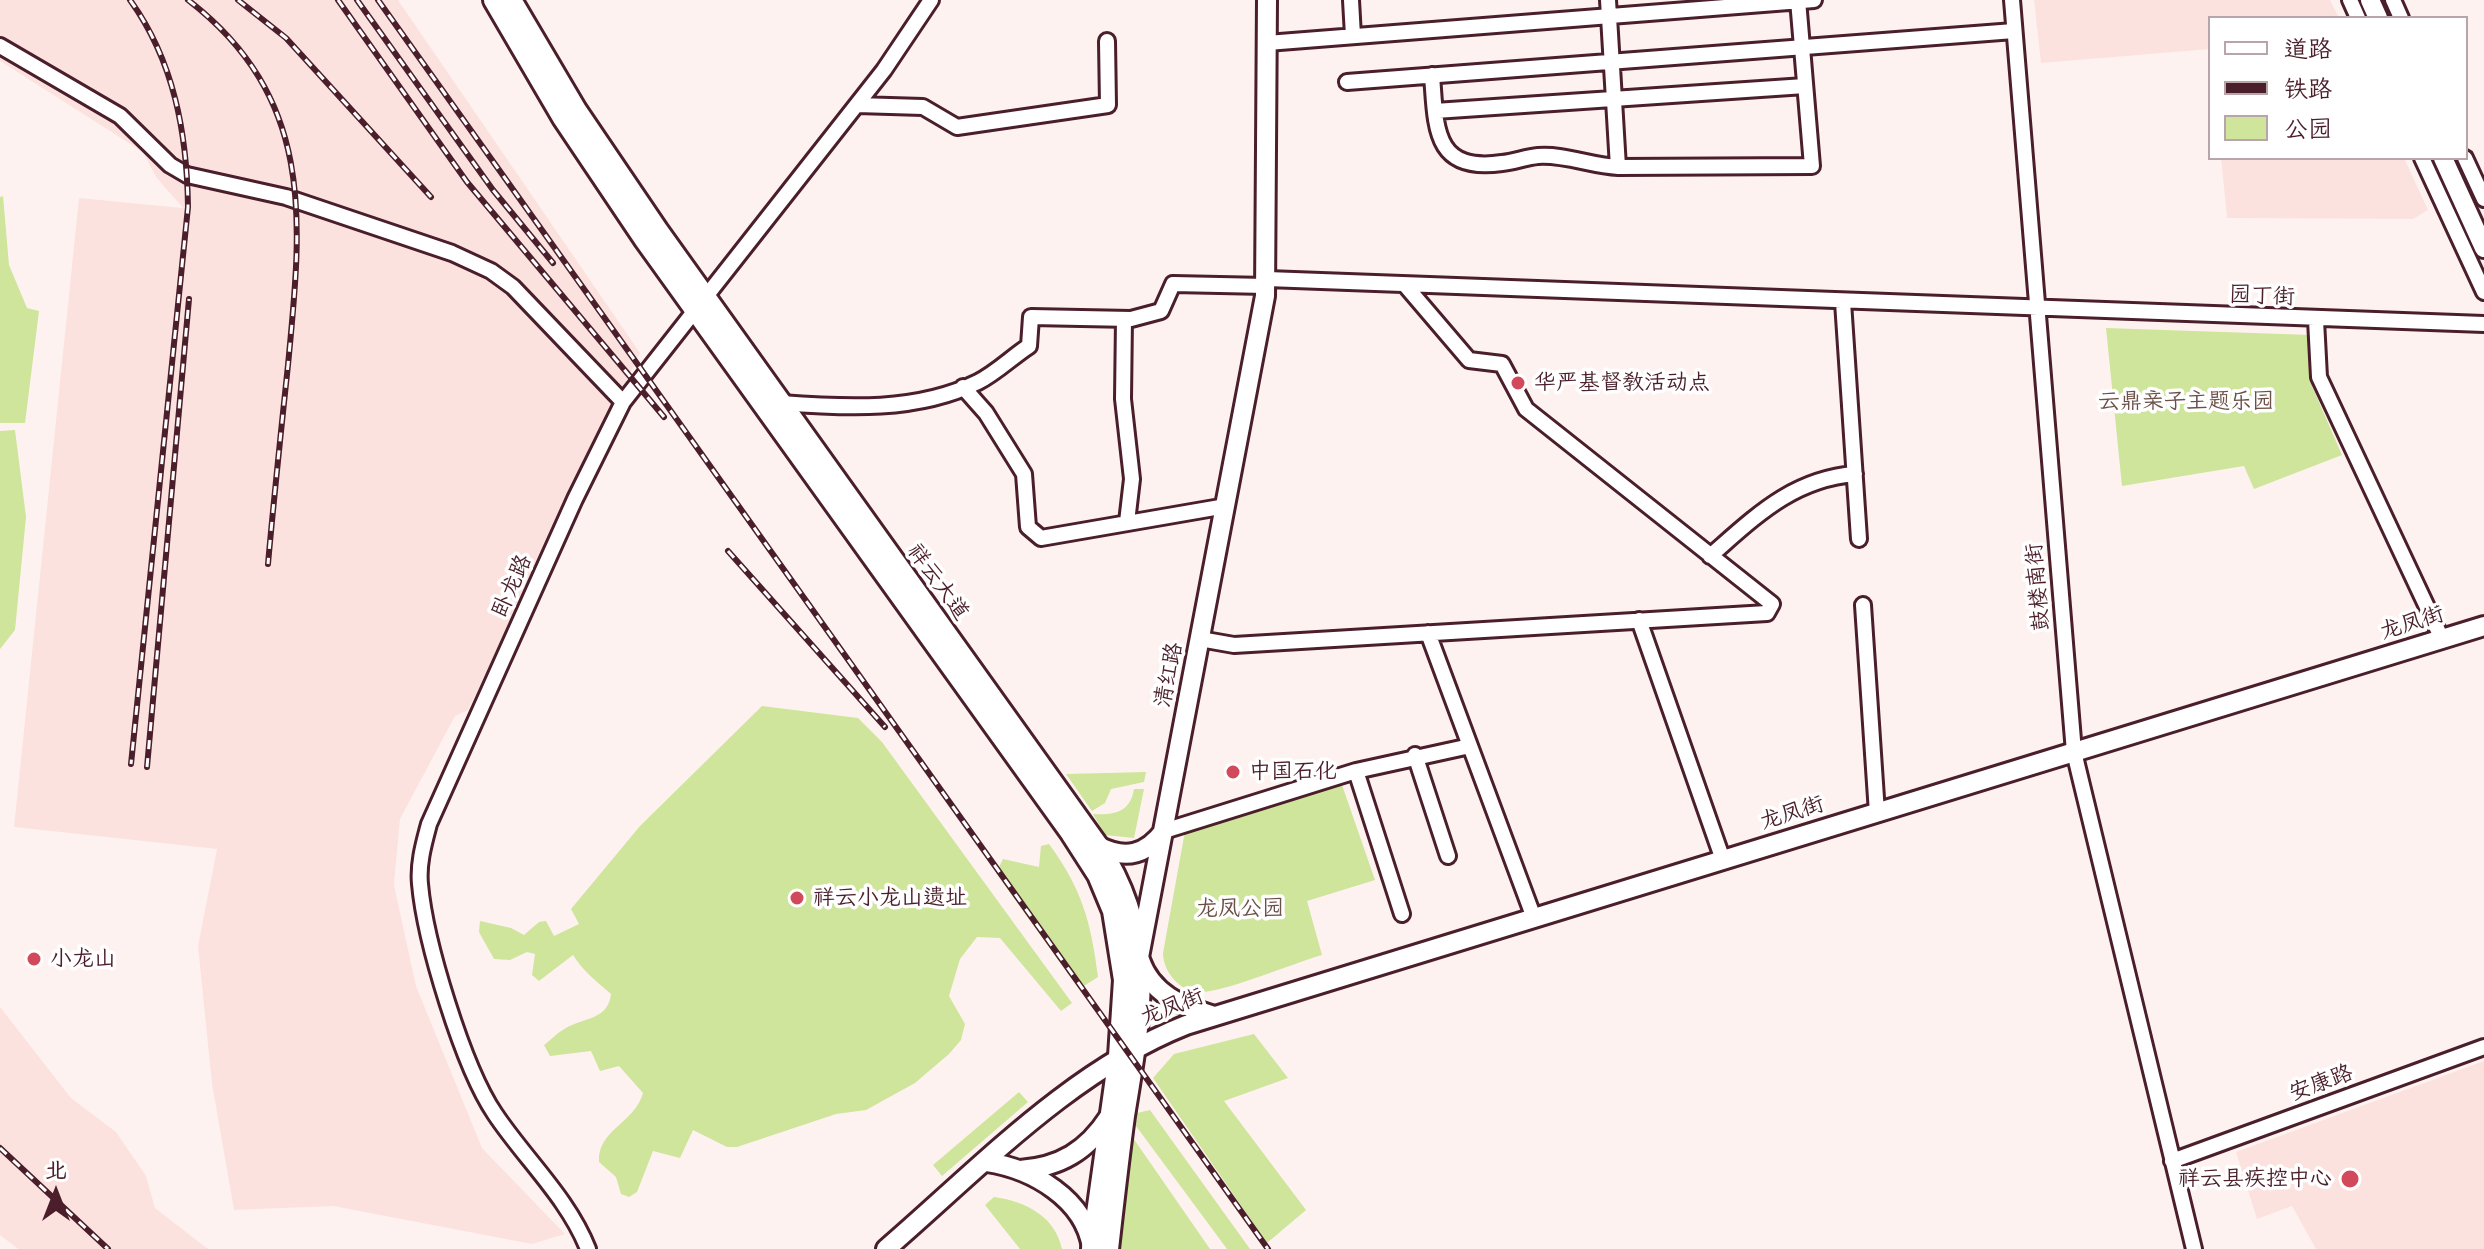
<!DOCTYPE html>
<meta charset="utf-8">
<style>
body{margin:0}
#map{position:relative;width:2484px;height:1249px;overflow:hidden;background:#fef2f0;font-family:Delius,"LXGW WenKai TC",sans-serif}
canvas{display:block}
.legend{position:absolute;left:2208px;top:16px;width:260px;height:144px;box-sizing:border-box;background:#fff;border:2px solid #b7a5aa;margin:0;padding:10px 14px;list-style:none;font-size:24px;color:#4a1f2b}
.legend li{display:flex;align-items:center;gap:16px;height:40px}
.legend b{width:40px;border:2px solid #b7a5aa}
.north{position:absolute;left:16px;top:1153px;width:80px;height:80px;-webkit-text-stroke:6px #fff;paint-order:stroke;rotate:0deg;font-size:22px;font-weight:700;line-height:32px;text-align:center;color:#4a1f2b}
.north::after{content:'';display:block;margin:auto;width:28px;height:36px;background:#4a1f2b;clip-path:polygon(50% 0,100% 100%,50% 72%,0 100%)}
</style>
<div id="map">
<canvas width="2484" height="1249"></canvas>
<ul class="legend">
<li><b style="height:10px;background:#fff"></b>道路</li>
<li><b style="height:10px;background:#4a1f2b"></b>铁路</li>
<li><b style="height:22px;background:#cee59b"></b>公园</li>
</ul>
<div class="north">北</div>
</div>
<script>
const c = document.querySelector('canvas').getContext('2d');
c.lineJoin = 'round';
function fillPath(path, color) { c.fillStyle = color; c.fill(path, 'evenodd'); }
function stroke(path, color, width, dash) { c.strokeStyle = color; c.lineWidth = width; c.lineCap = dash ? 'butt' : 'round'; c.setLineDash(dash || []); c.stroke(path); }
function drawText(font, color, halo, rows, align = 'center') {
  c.font = font + ' Delius,"LXGW WenKai TC",sans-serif'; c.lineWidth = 7; c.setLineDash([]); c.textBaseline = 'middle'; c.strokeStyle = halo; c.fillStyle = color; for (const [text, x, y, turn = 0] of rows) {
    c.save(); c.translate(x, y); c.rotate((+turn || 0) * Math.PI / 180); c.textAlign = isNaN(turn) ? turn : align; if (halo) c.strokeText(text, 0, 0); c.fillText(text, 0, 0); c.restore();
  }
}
fillPath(new Path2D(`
 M0 0H398L640 353 468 710 455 716 400 819 394 885 416 986 482 1148 565 1234 532 1244 333 1206 234 1210 212 1084 198 946 217 849 14 827 79 198 183 208 156 177 143 152 0 61Z
 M2034 0H2330L2339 18H2210V49L2041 63Z
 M2221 158H2404L2428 210 2413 219 2227 218Z
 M0 1007 71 1098 116 1132 146 1176 155 1208 208 1249H18L0 1235Z
 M2484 1061V1249H2316L2292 1206 2257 1219 2236 1152Z`), '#fce2de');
fillPath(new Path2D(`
 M3 196 9 265 27 308 39 311 25 423H0V197Z
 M2106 328 2311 335 2312 386 2342 455 2254 489 2244 466 2122 486Z
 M15 430 26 517 15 630 0 649V431Z
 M762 706 858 718 882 742 1072 1003 1061 1011 1000 938 977 937 960 959 949 996 965 1024 961 1040 949 1054 915 1083 866 1110 836 1114 737 1147H727L693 1130 680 1158 653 1151 637 1192 629 1197 621 1194 616 1177 599 1162C597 1130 635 1123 643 1093L619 1066 600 1071 591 1051 550 1056 544 1045C551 1040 558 1032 566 1028 585 1017 608 1020 611 994 597 982 583 971 573 955L539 981 532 975 535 954 527 952 510 960 494 959 479 932 480 921 511 928 524 935 539 922 546 921 554 936 579 924 571 909 640 826Z
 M1146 772 1144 782 1111 789 1105 803 1092 811 1066 774Z
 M1342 785 1375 880 1307 901 1322 955C1291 964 1233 989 1203 992 1182 994 1163 973 1163 953L1185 831Z
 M1134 789H1144L1134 838 1105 835 1093 814C1114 815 1130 813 1134 789Z
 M1049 844C1082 889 1091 922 1098 977L1079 989 996 873 1003 859 1039 867 1041 846Z
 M1254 1034 1288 1078 1224 1101 1306 1210 1267 1243 1153 1078 1174 1054Z
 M1019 1092 1028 1102 942 1176 933 1165Z
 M1150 1110 1250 1249H1227L1136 1126 1137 1113Z
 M1131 1135 1210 1249H1120Z
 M994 1197C1025 1201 1055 1216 1062 1249H1020L985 1205Z`), '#cee59b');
const minor = new Path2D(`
 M1351 0 1353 36
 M1608 0 1618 167
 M2012 0 2074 752 2194 1249
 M2350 0 2358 18
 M2393 0 2401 18
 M1267 43 1814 0
 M0 46 120 116 170 165 187 175 286 197 452 253 491 271 513 287 623 402
 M1432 75C1436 127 1433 173 1502 163 1514 162 1526 157 1538 156 1565 154 1592 166 1618 167L1812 166 1798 0
 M1347 82 2014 31
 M857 105 923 107 957 127 1108 105 1107 41
 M1435 111 1805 86
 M2422 158 2484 292
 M2465 158 2484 199
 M1267 279 2484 324
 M1843 302 1859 539
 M1124 319 1123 399 1132 479 1127 522
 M2316 320 2319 377 2442 639
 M963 387 986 413 1024 474 1028 527 1041 538 1226 506
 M781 403C846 408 917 412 978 382 996 373 1012 357 1029 346L1031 317 1131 319 1161 311 1173 284 1266 286
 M1710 556C1755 517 1792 479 1855 474
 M1863 605 1877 813
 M1639 620 1723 860
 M1428 633 1534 918
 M1200 639 1234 645 1767 613 1772 604 1526 409 1502 364 1469 360 1405 285
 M1415 755 1448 856
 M1356 771 1402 914
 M1164 831 1356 771 1470 746
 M2172 1161 2484 1047
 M588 1249C568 1198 525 1159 495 1114 463 1067 425 941 420 884 418 863 424 843 429 824L575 499 623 402 884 70 931 0`);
const major = new Path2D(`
 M2370 0 2378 18
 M2443 158 2484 248
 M1098 846C1125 860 1146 855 1164 831
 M1139 957 1265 296 1267 0
 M1140 960C1152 995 1181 1005 1214 1016
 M987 1162C1033 1169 1085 1199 1092 1248
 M1020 1170C1060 1167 1087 1151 1109 1117
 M886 1249C979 1169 1070 1071 1186 1025L2484 626`);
const highway = new Path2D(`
 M494 0 563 118 645 240 1071 833 1098 875 1113 911 1124 980 1119 1056 1092 1249
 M511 0 576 110 658 231 1098 846C1158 937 1140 1016 1124 1116 1118 1160 1113 1205 1108 1249`);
stroke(minor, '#4a1f2b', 20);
stroke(major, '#4a1f2b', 24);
stroke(highway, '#4a1f2b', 26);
stroke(minor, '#fff', 14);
stroke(major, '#fff', 18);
stroke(highway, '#fff', 20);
const rail = new Path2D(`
 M130 0C174 61 187 133 188 207L131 764
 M188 0C316 99 302 220 288 365 281 431 274 497 268 564
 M238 0 286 38 431 197
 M338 0 467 182 664 417
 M357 0 493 190 553 263
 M378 0 1268 1249
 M728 551 885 727
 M147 767 189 299
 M0 1148 108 1249`);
stroke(rail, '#4a1f2b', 6);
stroke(rail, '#fff', 3, [9]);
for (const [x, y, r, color] of [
 [1518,383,8,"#d1495b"],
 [1233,772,8,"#d1495b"],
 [797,898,8,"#d1495b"],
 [34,959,8,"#d1495b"],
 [2350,1179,10,"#d1495b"]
]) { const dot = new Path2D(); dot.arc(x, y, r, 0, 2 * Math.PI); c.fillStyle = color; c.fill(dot); stroke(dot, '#fff', 3); }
drawText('22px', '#4a1f2b', '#fff', [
 ["园丁街",2262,296,2],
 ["祥云大道",938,582,54],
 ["卧龙路",512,586,-66],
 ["鼓楼南街",2038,587,-95],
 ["龙凤街",2412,623,-17],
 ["清红路",1169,675,-79],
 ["龙凤街",1792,813,-17],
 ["龙凤街",1172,1007,-21],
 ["安康路",2321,1083,-20]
]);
drawText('22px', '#4a1f2b', '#fff', [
 ["华严基督教活动点",1534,383],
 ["中国石化",1249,772],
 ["祥云小龙山遗址",813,898],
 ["小龙山",50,959],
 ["祥云县疾控中心",2332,1179,"right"]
], 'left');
drawText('22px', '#6b5047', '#fff', [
 ["云鼎亲子主题乐园",2186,402],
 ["龙凤公园",1240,909]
]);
</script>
